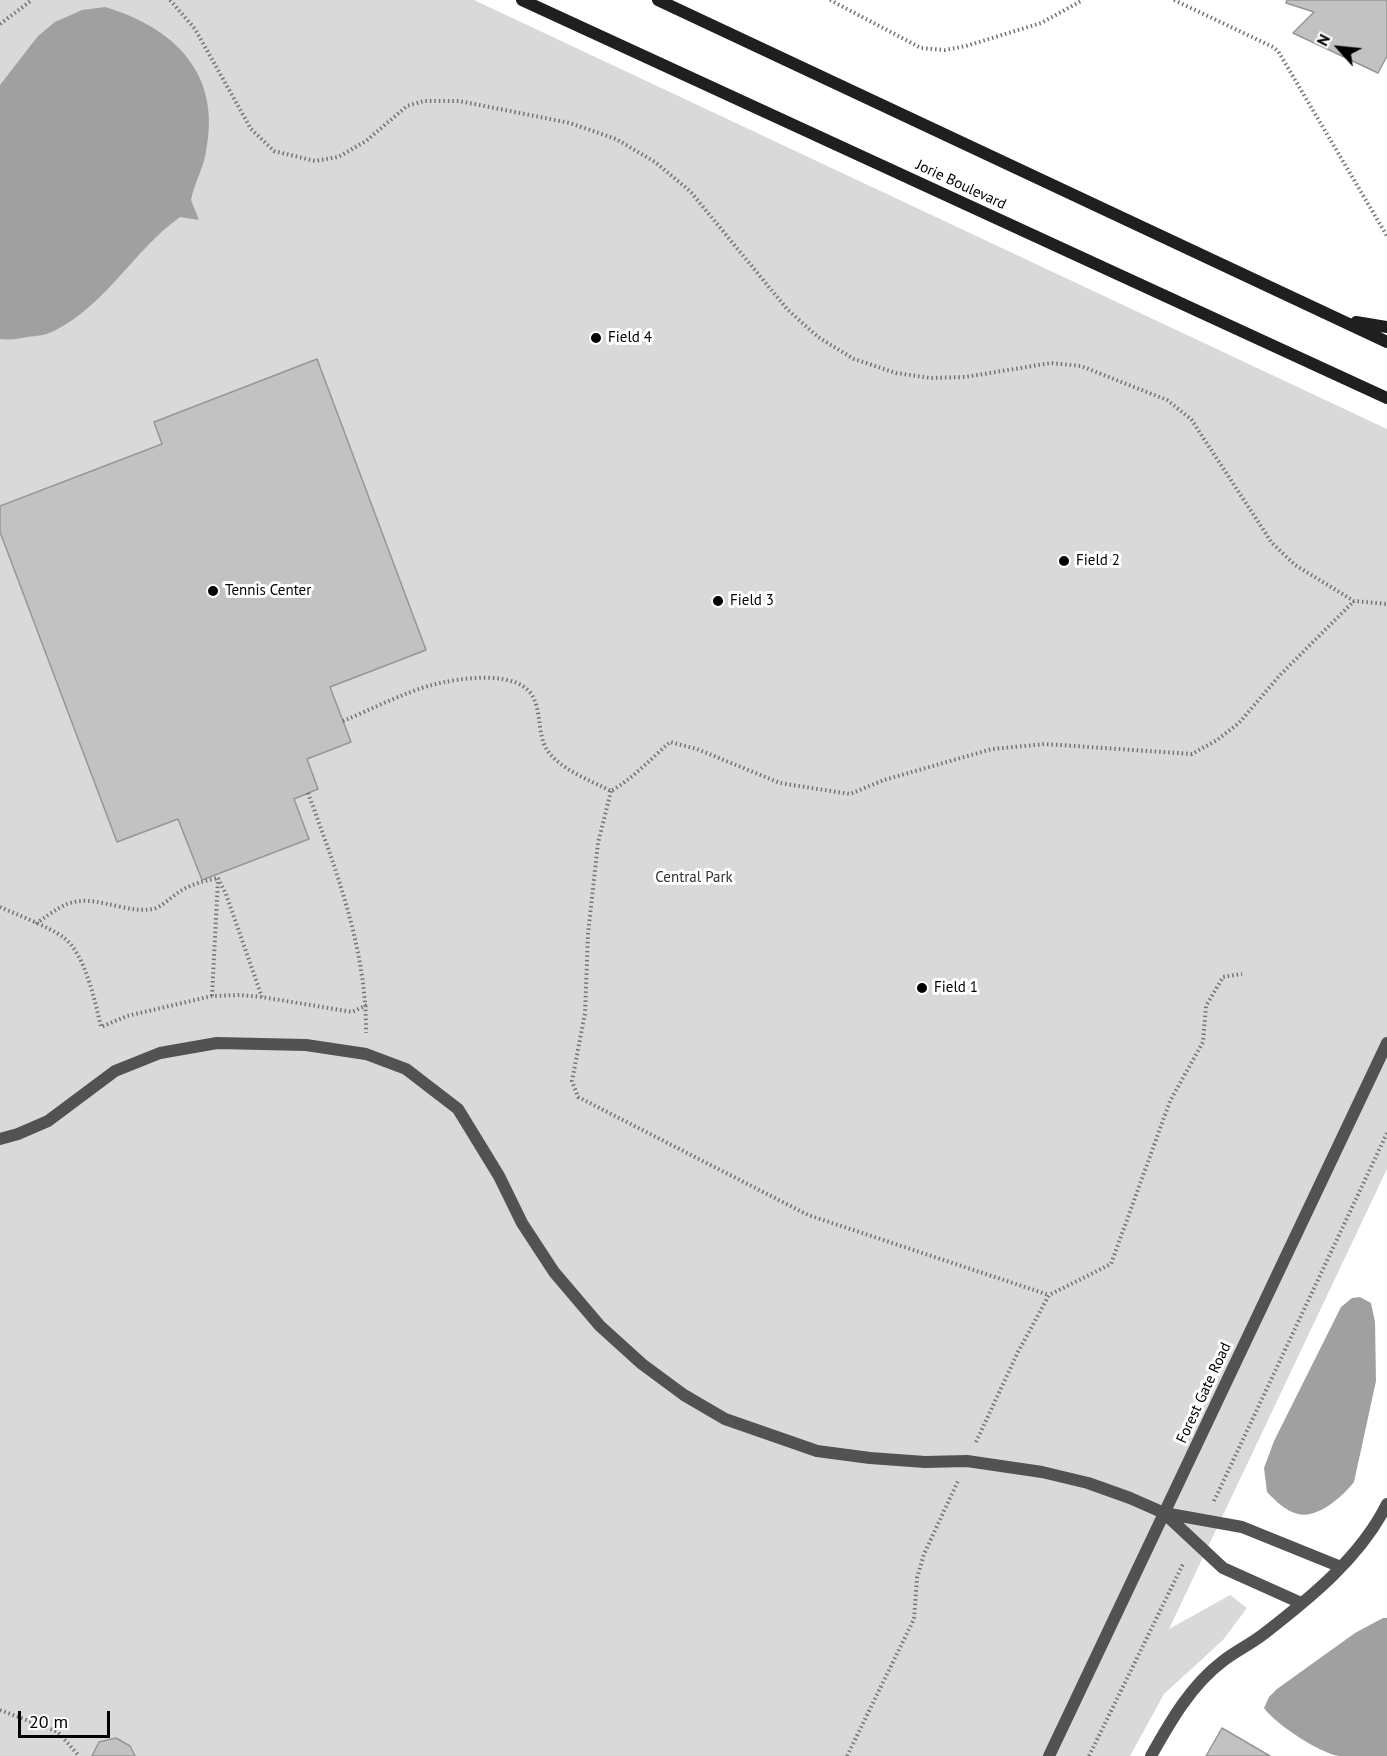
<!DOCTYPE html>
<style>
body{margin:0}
#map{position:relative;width:1387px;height:1756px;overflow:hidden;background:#fff;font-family:"PT Sans",sans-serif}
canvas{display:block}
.north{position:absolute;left:1309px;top:18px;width:60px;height:60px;-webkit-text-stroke:4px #fff;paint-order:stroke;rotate:297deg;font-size:16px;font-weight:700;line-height:24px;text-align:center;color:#000}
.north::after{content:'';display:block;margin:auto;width:21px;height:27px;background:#000;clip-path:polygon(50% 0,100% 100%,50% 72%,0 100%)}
.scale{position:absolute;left:18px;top:1711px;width:92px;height:27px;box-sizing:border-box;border:3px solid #000;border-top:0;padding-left:8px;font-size:18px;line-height:21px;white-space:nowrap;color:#000;-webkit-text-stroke:4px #fff;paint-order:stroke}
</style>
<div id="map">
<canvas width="1387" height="1756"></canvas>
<div class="north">N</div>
<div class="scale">20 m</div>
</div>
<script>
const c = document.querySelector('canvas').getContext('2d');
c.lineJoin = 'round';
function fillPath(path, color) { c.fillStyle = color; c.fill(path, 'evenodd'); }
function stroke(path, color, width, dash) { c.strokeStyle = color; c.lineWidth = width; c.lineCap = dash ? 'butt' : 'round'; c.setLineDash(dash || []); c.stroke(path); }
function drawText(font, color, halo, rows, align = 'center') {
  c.font = font + ' "PT Sans",sans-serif'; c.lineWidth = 6; c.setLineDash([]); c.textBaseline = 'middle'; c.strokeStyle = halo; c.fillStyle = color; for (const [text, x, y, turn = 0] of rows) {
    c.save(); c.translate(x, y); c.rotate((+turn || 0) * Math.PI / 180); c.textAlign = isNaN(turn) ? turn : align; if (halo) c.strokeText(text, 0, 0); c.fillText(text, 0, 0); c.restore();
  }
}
fillPath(new Path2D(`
 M0 0H474L1387 429V1169L1169 1629 1230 1595 1247 1608 1223 1640 1164 1694 1130 1756H0Z`), '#d9d9d9');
fillPath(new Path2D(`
 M105 7C175 28 222 74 206 152 203 169 194 184 191 200L199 220 180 217C134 250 106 305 54 331 47 335 36 336 27 337 18 339 10 340 0 339V85L38 36 55 22 82 10Z
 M1360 1297 1371 1303 1375 1322 1376 1381 1354 1482C1343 1496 1318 1519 1298 1514 1285 1511 1276 1501 1267 1492L1264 1468 1274 1441 1341 1307 1352 1298Z
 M1383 1618H1387V1756C1371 1756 1355 1756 1339 1756 1321 1754 1274 1723 1264 1708L1269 1697 1277 1689 1355 1633Z`), '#a0a0a0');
const building = new Path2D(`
 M1287 0H1387V56L1378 73 1293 33 1314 12 1286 3Z
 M317 359 426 650 330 687 351 742 307 759 318 789 294 799 309 839 202 880 178 819 117 842 0 532V506L162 444 154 422Z
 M1222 1728 1270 1756H1206Z
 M116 1738 130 1746 135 1756H92L99 1742Z`);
fillPath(building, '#c2c2c2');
stroke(building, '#969696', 1.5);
stroke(new Path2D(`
 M170 0 195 29 251 129 274 151 315 161 338 157 366 141 407 106 424 101H459L570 123 616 139 655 162 690 191 787 309 818 337 854 359 896 373 931 378 965 377 1051 363 1081 366 1167 400 1191 419 1272 543 1295 565 1354 601 1387 604
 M830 0 921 48 945 50 966 46 1041 23 1083 0
 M1174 0 1273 47 1278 51 1387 236
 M0 24 32 0
 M343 721C370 710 405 692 432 685 458 678 521 668 534 699 541 714 538 734 546 748 557 768 591 781 611 791 631 780 652 758 670 742L697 749 780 783 850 794 884 780 992 749 1045 744 1192 754 1217 740 1239 723 1280 675 1354 601
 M611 791 598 843 588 934 585 1013 572 1081 578 1097 808 1215 1049 1295
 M308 793C336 869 367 951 366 1033
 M218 878 226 894 262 997
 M0 907C18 915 49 927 63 937 85 953 95 1001 101 1027L127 1016 212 996 240 995 262 997 352 1012 367 1005
 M36 924C71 897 79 897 121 907 132 909 141 911 153 909 162 907 171 897 179 892 191 884 204 881 218 878
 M212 996 218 879
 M976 1442 1018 1352 1049 1295 1111 1264 1170 1101 1203 1042 1206 1006 1223 977 1242 974
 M1214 1501 1387 1133
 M0 1710 58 1732 79 1756
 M847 1756 914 1619 917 1578 924 1554 958 1481
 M1089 1756 1184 1562`), '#747474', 4, [1.5, 3]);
stroke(new Path2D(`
 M0 1139 18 1134 48 1121 115 1071 160 1053 217 1043 306 1045 366 1054 406 1069 458 1109 499 1176 522 1223 554 1272 600 1326 642 1364 684 1395 725 1419 817 1451 870 1458 925 1462 967 1461 1042 1472 1088 1483 1130 1498 1164 1513`), '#525252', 12);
stroke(new Path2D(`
 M1164 1513 1242 1527 1341 1567
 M1164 1513 1223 1568 1301 1603
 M1049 1756 1387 1043
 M1151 1756C1170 1722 1191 1685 1223 1661 1236 1651 1251 1644 1265 1633 1310 1598 1361 1557 1387 1504`), '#525252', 12);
stroke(new Path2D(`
 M522 0 1387 398
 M658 0 1387 342
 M1356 322 1387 327`), '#1f1f1f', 12);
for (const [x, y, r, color] of [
 [596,338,6,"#000"],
 [1064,561,6,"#000"],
 [213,591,6,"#000"],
 [718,601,6,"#000"],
 [922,988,6,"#000"]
]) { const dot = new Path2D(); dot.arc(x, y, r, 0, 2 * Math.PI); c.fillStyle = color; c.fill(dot); stroke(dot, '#fff', 2); }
drawText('15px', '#000', '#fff', [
 ["Jorie Boulevard",961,185,25],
 ["Forest Gate Road",1204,1393,-65]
]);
drawText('15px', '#000', '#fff', [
 ["Field 4",608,338],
 ["Field 2",1076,561],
 ["Tennis Center",225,591],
 ["Field 3",730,601],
 ["Field 1",934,988]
], 'left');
drawText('15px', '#303030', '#fff', [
 ["Central Park",694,878]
]);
</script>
